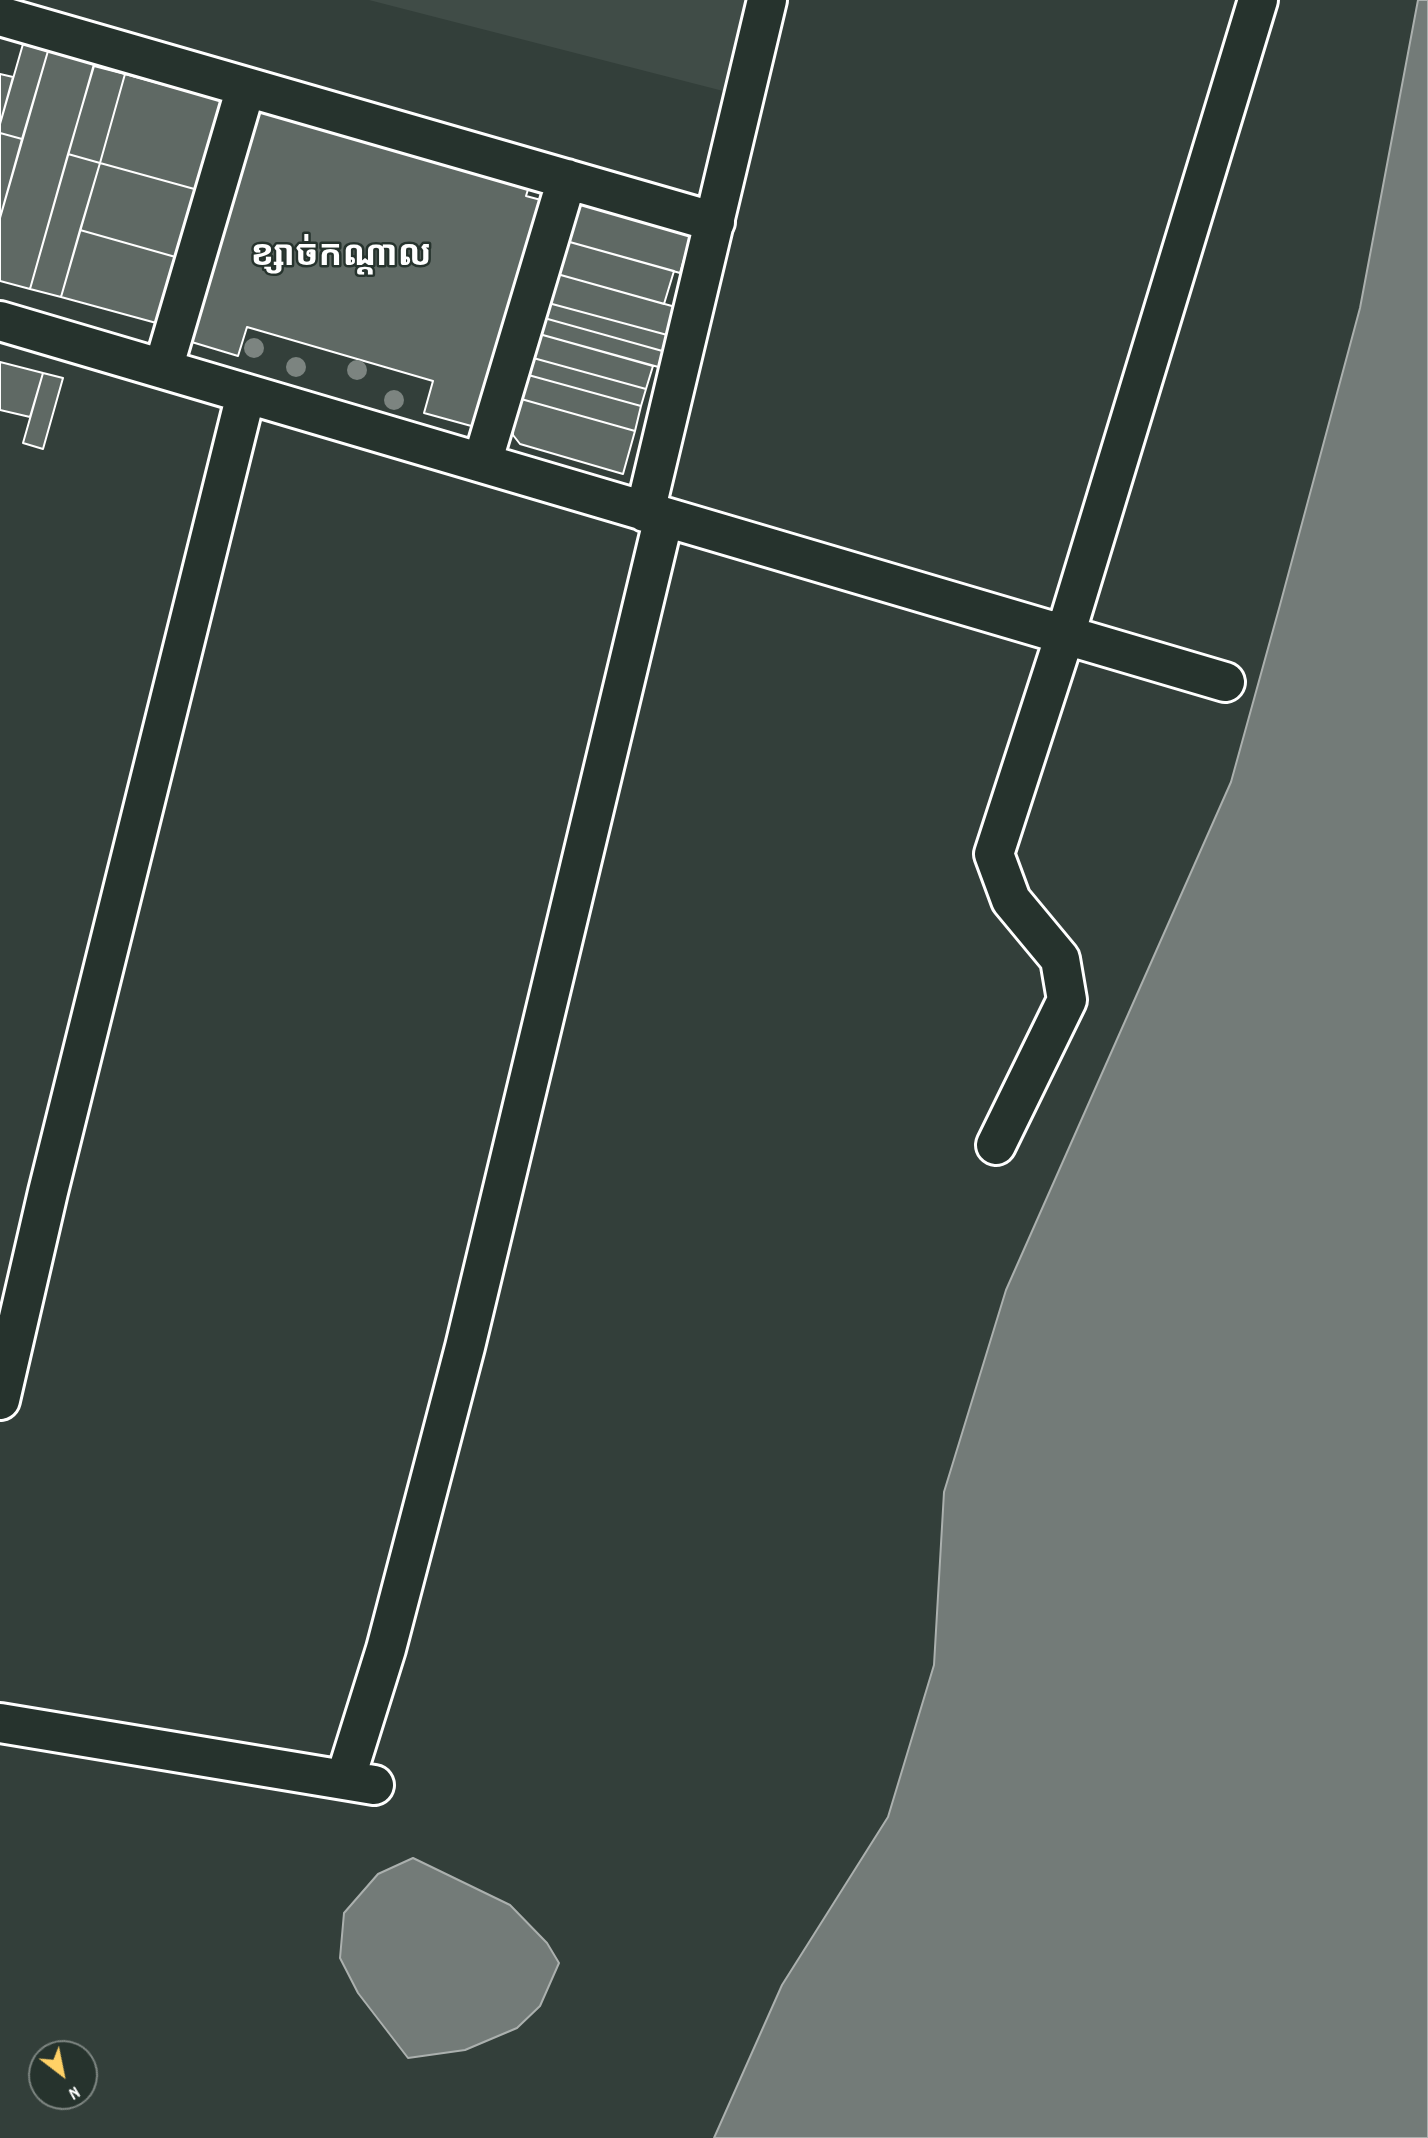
<!DOCTYPE html>
<meta charset="utf-8">
<style>
body{margin:0}
#map{position:relative;width:1428px;height:2138px;overflow:hidden;background:#333f3a;font-family:Dekko,sans-serif}
canvas{display:block}
.north{position:absolute;left:28px;top:2040px;width:70px;height:70px;box-sizing:border-box;background:#26332d;border:2px solid #7d8581;border-radius:50%;rotate:148deg;font-size:19px;font-weight:700;line-height:28px;text-align:center;color:#fff}
.north::after{content:'';display:block;margin:auto;width:24px;height:32px;background:#ffd166;clip-path:polygon(50% 0,100% 100%,50% 72%,0 100%)}
</style>
<div id="map">
<canvas width="1428" height="2138"></canvas>
<div class="north">N</div>
</div>
<script>
const c = document.querySelector('canvas').getContext('2d');
c.lineJoin = 'round';
function fillPath(path, color) { c.fillStyle = color; c.fill(path, 'evenodd'); }
function stroke(path, color, width, dash) { c.strokeStyle = color; c.lineWidth = width; c.lineCap = dash ? 'butt' : 'round'; c.setLineDash(dash || []); c.stroke(path); }
function drawText(font, color, halo, rows, align = 'center') {
  c.font = font + ' Dekko,"Noto Sans Khmer",sans-serif'; c.lineWidth = 5; c.setLineDash([]); c.textBaseline = 'middle'; c.strokeStyle = halo; c.fillStyle = color; for (const [text, x, y, turn = 0] of rows) {
    c.save(); c.translate(x, y); c.rotate((+turn || 0) * Math.PI / 180); c.textAlign = isNaN(turn) ? turn : align; if (halo) c.strokeText(text, 0, 0); c.fillText(text, 0, 0); c.restore();
  }
}
fillPath(new Path2D(`
 M369 0H754L731 93Z`), '#404c47');
const water = new Path2D(`
 M1418 0H1428V2138H714L782 1985 888 1817 934 1665 944 1492 1006 1290 1231 782 1280 605 1360 308Z
 M413 1858 510 1905 547 1943 559 1963 540 2006 517 2028 465 2050 408 2058 358 1993 340 1958 344 1913 378 1874Z`);
fillPath(water, '#737b78');
stroke(water, '#abb0ae', 2);
const building = new Path2D(`
 M23 44 48 51 22 139 0 133V124Z
 M50 44 96 57 30 289 0 281V218Z
 M94 66 125 74 100 163 68 154Z
 M0 74 13 77 0 124Z
 M125 74 224 101 198 190 100 163Z
 M253 104 530 183 526 196 541 200 475 427 424 413 433 381 247 327 238 356 185 340Z
 M0 133 22 139 0 218Z
 M68 154 100 163 61 297 30 289Z
 M100 163 198 190 179 258 80 230Z
 M570 198 692 232 680 273 559 239Z
 M80 230 179 258 160 324 61 297Z
 M559 239 674 271 664 304 550 272Z
 M550 272 679 308 671 336 541 301Z
 M541 301 671 336 666 352 537 316Z
 M537 316 666 352 662 368 532 332Z
 M532 332 653 366 646 389 526 356Z
 M526 356 646 389 641 406 521 373Z
 M0 362 43 373 30 417 0 410Z
 M43 373 63 378 43 449 23 443Z
 M521 373 641 406 635 431 514 397Z
 M514 397 635 431 623 474 520 444 513 435Z`);
fillPath(building, '#5f6964');
stroke(building, '#fff', 2);
const minor = new Path2D(`
 M0 16 715 222
 M0 321 1225 682
 M163 369 246 87
 M482 463 567 179
 M645 512 767 0
 M996 1145 1067 1000 1060 959 1011 900 994 854 1065 635 1258 0
 M0 1400 48 1192 246 394
 M0 1723 374 1785
 M345 1780 386 1649 465 1347 664 517`);
stroke(minor, '#fff', 44);
stroke(minor, '#26332d', 38);
c.fillStyle = '#7c8480';
for (const [x, y] of [
 [254,348],
 [296,367],
 [357,370],
 [394,400]
]) { c.beginPath(); c.arc(x, y, 10, 0, 2 * Math.PI); c.fill(); }
drawText('bold 35px', '#fff', '#26332d', [
 ["ខ្សាច់កណ្ដាល",341,260]
]);
</script>
